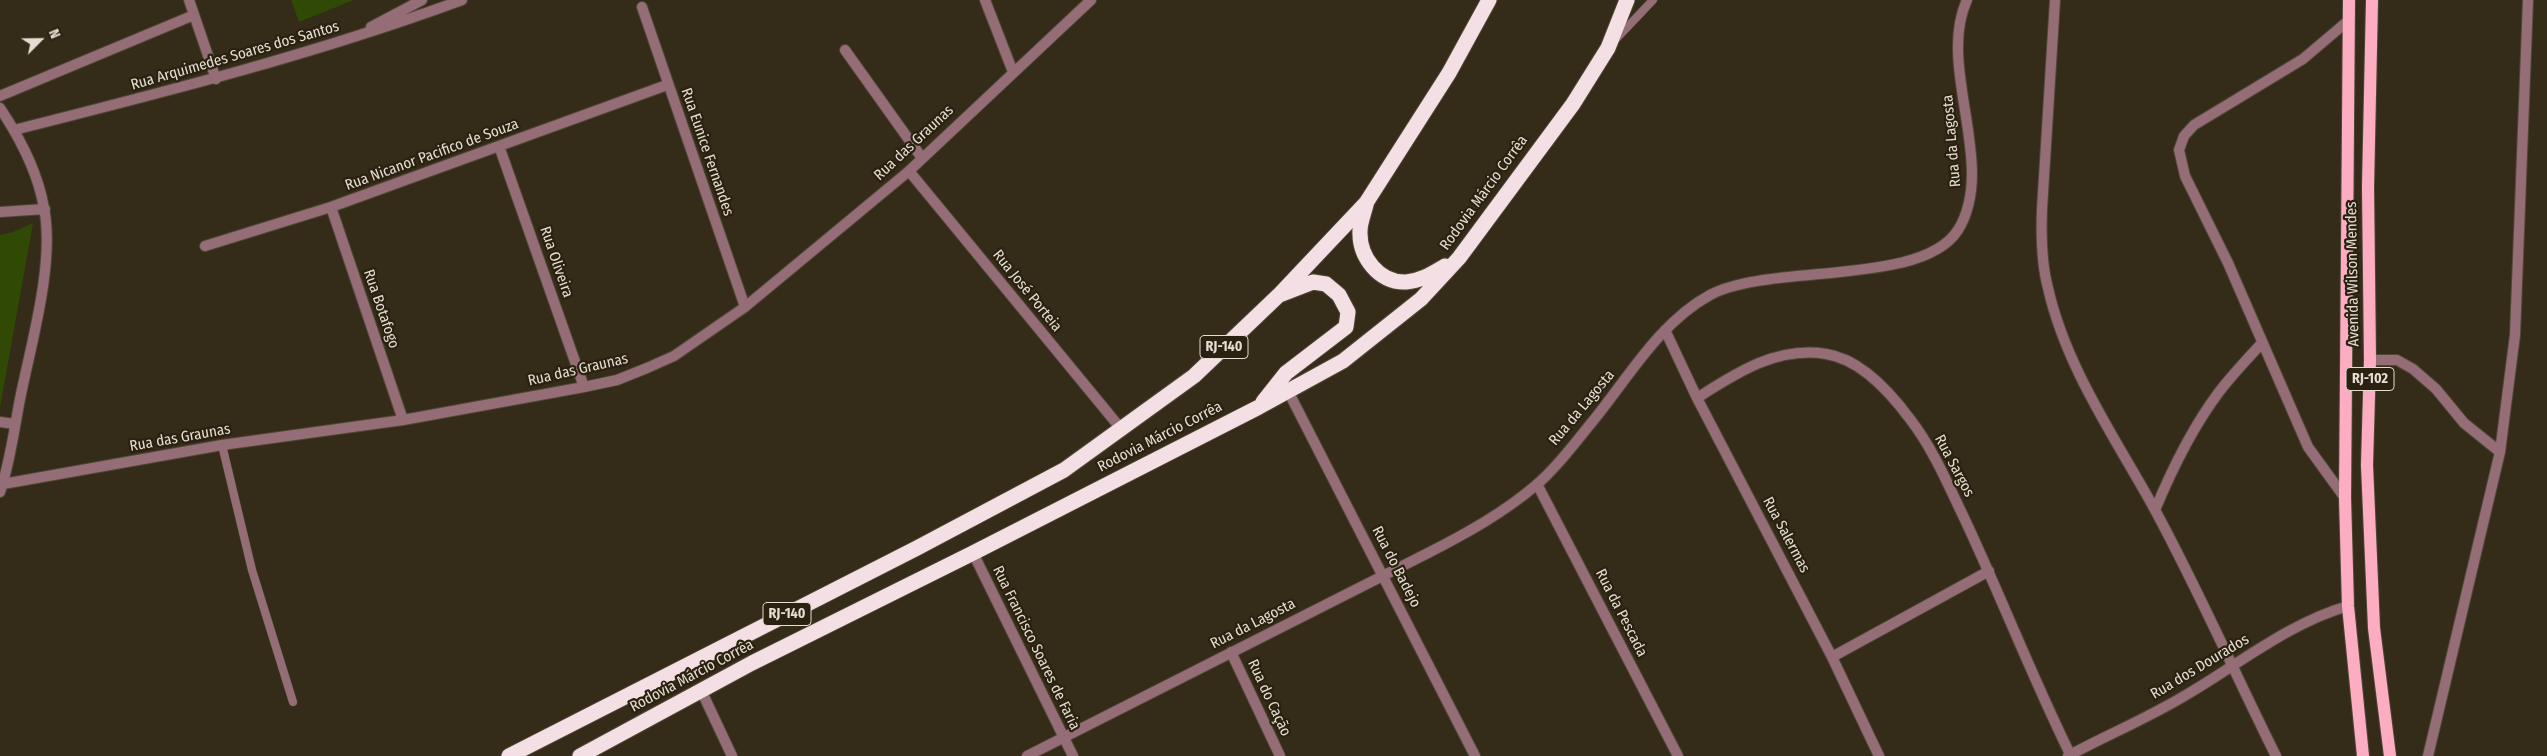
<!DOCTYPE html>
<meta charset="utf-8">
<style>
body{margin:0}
#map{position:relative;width:2547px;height:756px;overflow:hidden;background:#352b19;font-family:"Fira Sans Condensed",sans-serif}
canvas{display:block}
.north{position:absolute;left:15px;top:15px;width:50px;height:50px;-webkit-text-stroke:4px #2b2110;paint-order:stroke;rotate:67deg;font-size:14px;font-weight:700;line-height:20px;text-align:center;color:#e4ddd2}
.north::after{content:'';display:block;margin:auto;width:18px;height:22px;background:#e4ddd2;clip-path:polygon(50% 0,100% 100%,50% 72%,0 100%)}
</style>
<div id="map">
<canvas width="2547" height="756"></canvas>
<div class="north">N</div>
</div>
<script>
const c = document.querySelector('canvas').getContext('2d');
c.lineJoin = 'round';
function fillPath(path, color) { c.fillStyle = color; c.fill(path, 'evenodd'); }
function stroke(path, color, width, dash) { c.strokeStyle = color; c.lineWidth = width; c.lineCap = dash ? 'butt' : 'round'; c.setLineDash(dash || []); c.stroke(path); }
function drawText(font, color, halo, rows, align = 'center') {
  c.font = font + ' "Fira Sans Condensed",sans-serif'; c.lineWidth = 4.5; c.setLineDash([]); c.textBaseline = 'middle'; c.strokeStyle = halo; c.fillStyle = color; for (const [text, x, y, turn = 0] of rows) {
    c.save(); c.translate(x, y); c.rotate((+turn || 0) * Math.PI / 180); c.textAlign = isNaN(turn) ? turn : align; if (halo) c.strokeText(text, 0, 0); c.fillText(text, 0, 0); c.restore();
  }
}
fillPath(new Path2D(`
 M291 0H354L299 22Z
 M33 223 0 408V235L13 232Z`), '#304904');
const lane = new Path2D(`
 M1616 39 1653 0
 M222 445 252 570 293 702`);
const street = new Path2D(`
 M189 0 216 79
 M985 0 1013 72
 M2055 0 2042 209C2041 235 2041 262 2048 288 2066 368 2116 439 2155 510
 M642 7 745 307
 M371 27 422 0
 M845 50 922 158
 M0 96 194 15
 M0 108C20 138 38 172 44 208 55 263 31 344 20 399 14 430 10 463 0 492
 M14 130C165 92 315 54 462 0
 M499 146 584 387
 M909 171 1122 430
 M331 207 403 420
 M0 212 45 209
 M205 246 331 207 667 85
 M1665 330 1697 398 1832 657 1879 756
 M2262 343C2247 359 2232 375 2219 392 2192 428 2172 469 2155 510 2199 591 2235 674 2276 756
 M2370 360H2397L2413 369 2436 389 2464 423 2500 452 2515 335 2528 0
 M1288 391 1475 756
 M1697 398C1736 373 1777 346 1826 354 1860 359 1890 392 1910 419 1934 450 1949 487 1966 522 2002 599 2033 679 2071 756
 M0 422 15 424
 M3 484 222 445 403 420 584 387 617 380 647 368 674 356 745 307 909 171 1091 0
 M1537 484 1678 756
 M2345 498 2308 447 2228 263 2185 176 2179 150 2184 136 2194 125 2303 59 2349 20
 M973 553 1073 756
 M1231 652 1280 756
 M1832 657 1989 571
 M701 690 732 756
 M1027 756 1430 552C1467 533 1503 513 1535 486 1554 470 1572 447 1588 427 1626 382 1657 324 1710 295 1769 263 1922 287 1958 230 1998 165 1936 67 1967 0
 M2068 756C2107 735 2148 718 2186 695 2239 664 2289 623 2348 606
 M2428 756 2500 452`);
const primary = new Path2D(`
 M2349 0 2345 498 2348 606 2363 756
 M2372 0 2368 187 2370 360 2367 465 2374 628 2390 756`);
const highway = new Path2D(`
 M1366 205C1364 213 1360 223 1360 231 1359 257 1379 283 1406 282 1421 281 1433 273 1445 266
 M1263 402 1286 373 1346 327 1348 312 1339 295 1326 284 1313 282 1282 294
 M509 756 917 548 1064 470 1194 376 1280 294 1366 203 1449 73 1489 0
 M580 756 752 663 973 553 1259 407 1343 361 1421 299 1459 258 1573 104 1608 48 1627 0`);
stroke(lane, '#514737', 9);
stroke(street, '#514737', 12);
stroke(primary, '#514737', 14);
stroke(highway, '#514737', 17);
stroke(lane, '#946d77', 8);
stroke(street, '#946d77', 10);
stroke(primary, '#fcadc1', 12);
stroke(highway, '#f4e0e4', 15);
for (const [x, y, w] of [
 [1224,347,48],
 [2370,379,48],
 [787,614,48]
]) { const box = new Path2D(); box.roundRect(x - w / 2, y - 11.5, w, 23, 4); c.fillStyle = '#2b2110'; c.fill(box); stroke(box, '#e4ddd2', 1); }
drawText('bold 14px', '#e4ddd2', null, [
 ["RJ-140",1224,347],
 ["RJ-102",2370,379],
 ["RJ-140",787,614]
]);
drawText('15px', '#e4ddd2', '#2b2110', [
 ["Rua Arquimedes Soares dos Santos",235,56,-16],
 ["Rua da Lagosta",1952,141,-95],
 ["Rua das Graunas",914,143,-43],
 ["Rua Eunice Fernandes",707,152,71],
 ["Rua Nicanor Pacifico de Souza",432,155,-20],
 ["Rodovia Márcio Corrêa",1484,193,-54],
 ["Rua Oliveira",556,262,71],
 ["Avenida Wilson Mendes",2353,274,-91],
 ["Rua José Porteia",1027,291,51],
 ["Rua Botafogo",381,309,71],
 ["Rua das Graunas",578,370,-13],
 ["Rua da Lagosta",1582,408,-50],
 ["Rodovia Márcio Corrêa",1160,437,-27],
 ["Rua das Graunas",180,438,-10],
 ["Rua Sargos",1954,466,62],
 ["Rua Salermas",1786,535,62],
 ["Rua do Badejo",1396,567,63],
 ["Rua da Pescada",1621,613,63],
 ["Rua da Lagosta",1253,624,-27],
 ["Rua Francisco Soares de Faria",1036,648,64],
 ["Rua dos Dourados",2200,667,-31],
 ["Rodovia Márcio Corrêa",692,676,-28],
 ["Rua do Cação",1269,698,65]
]);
</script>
